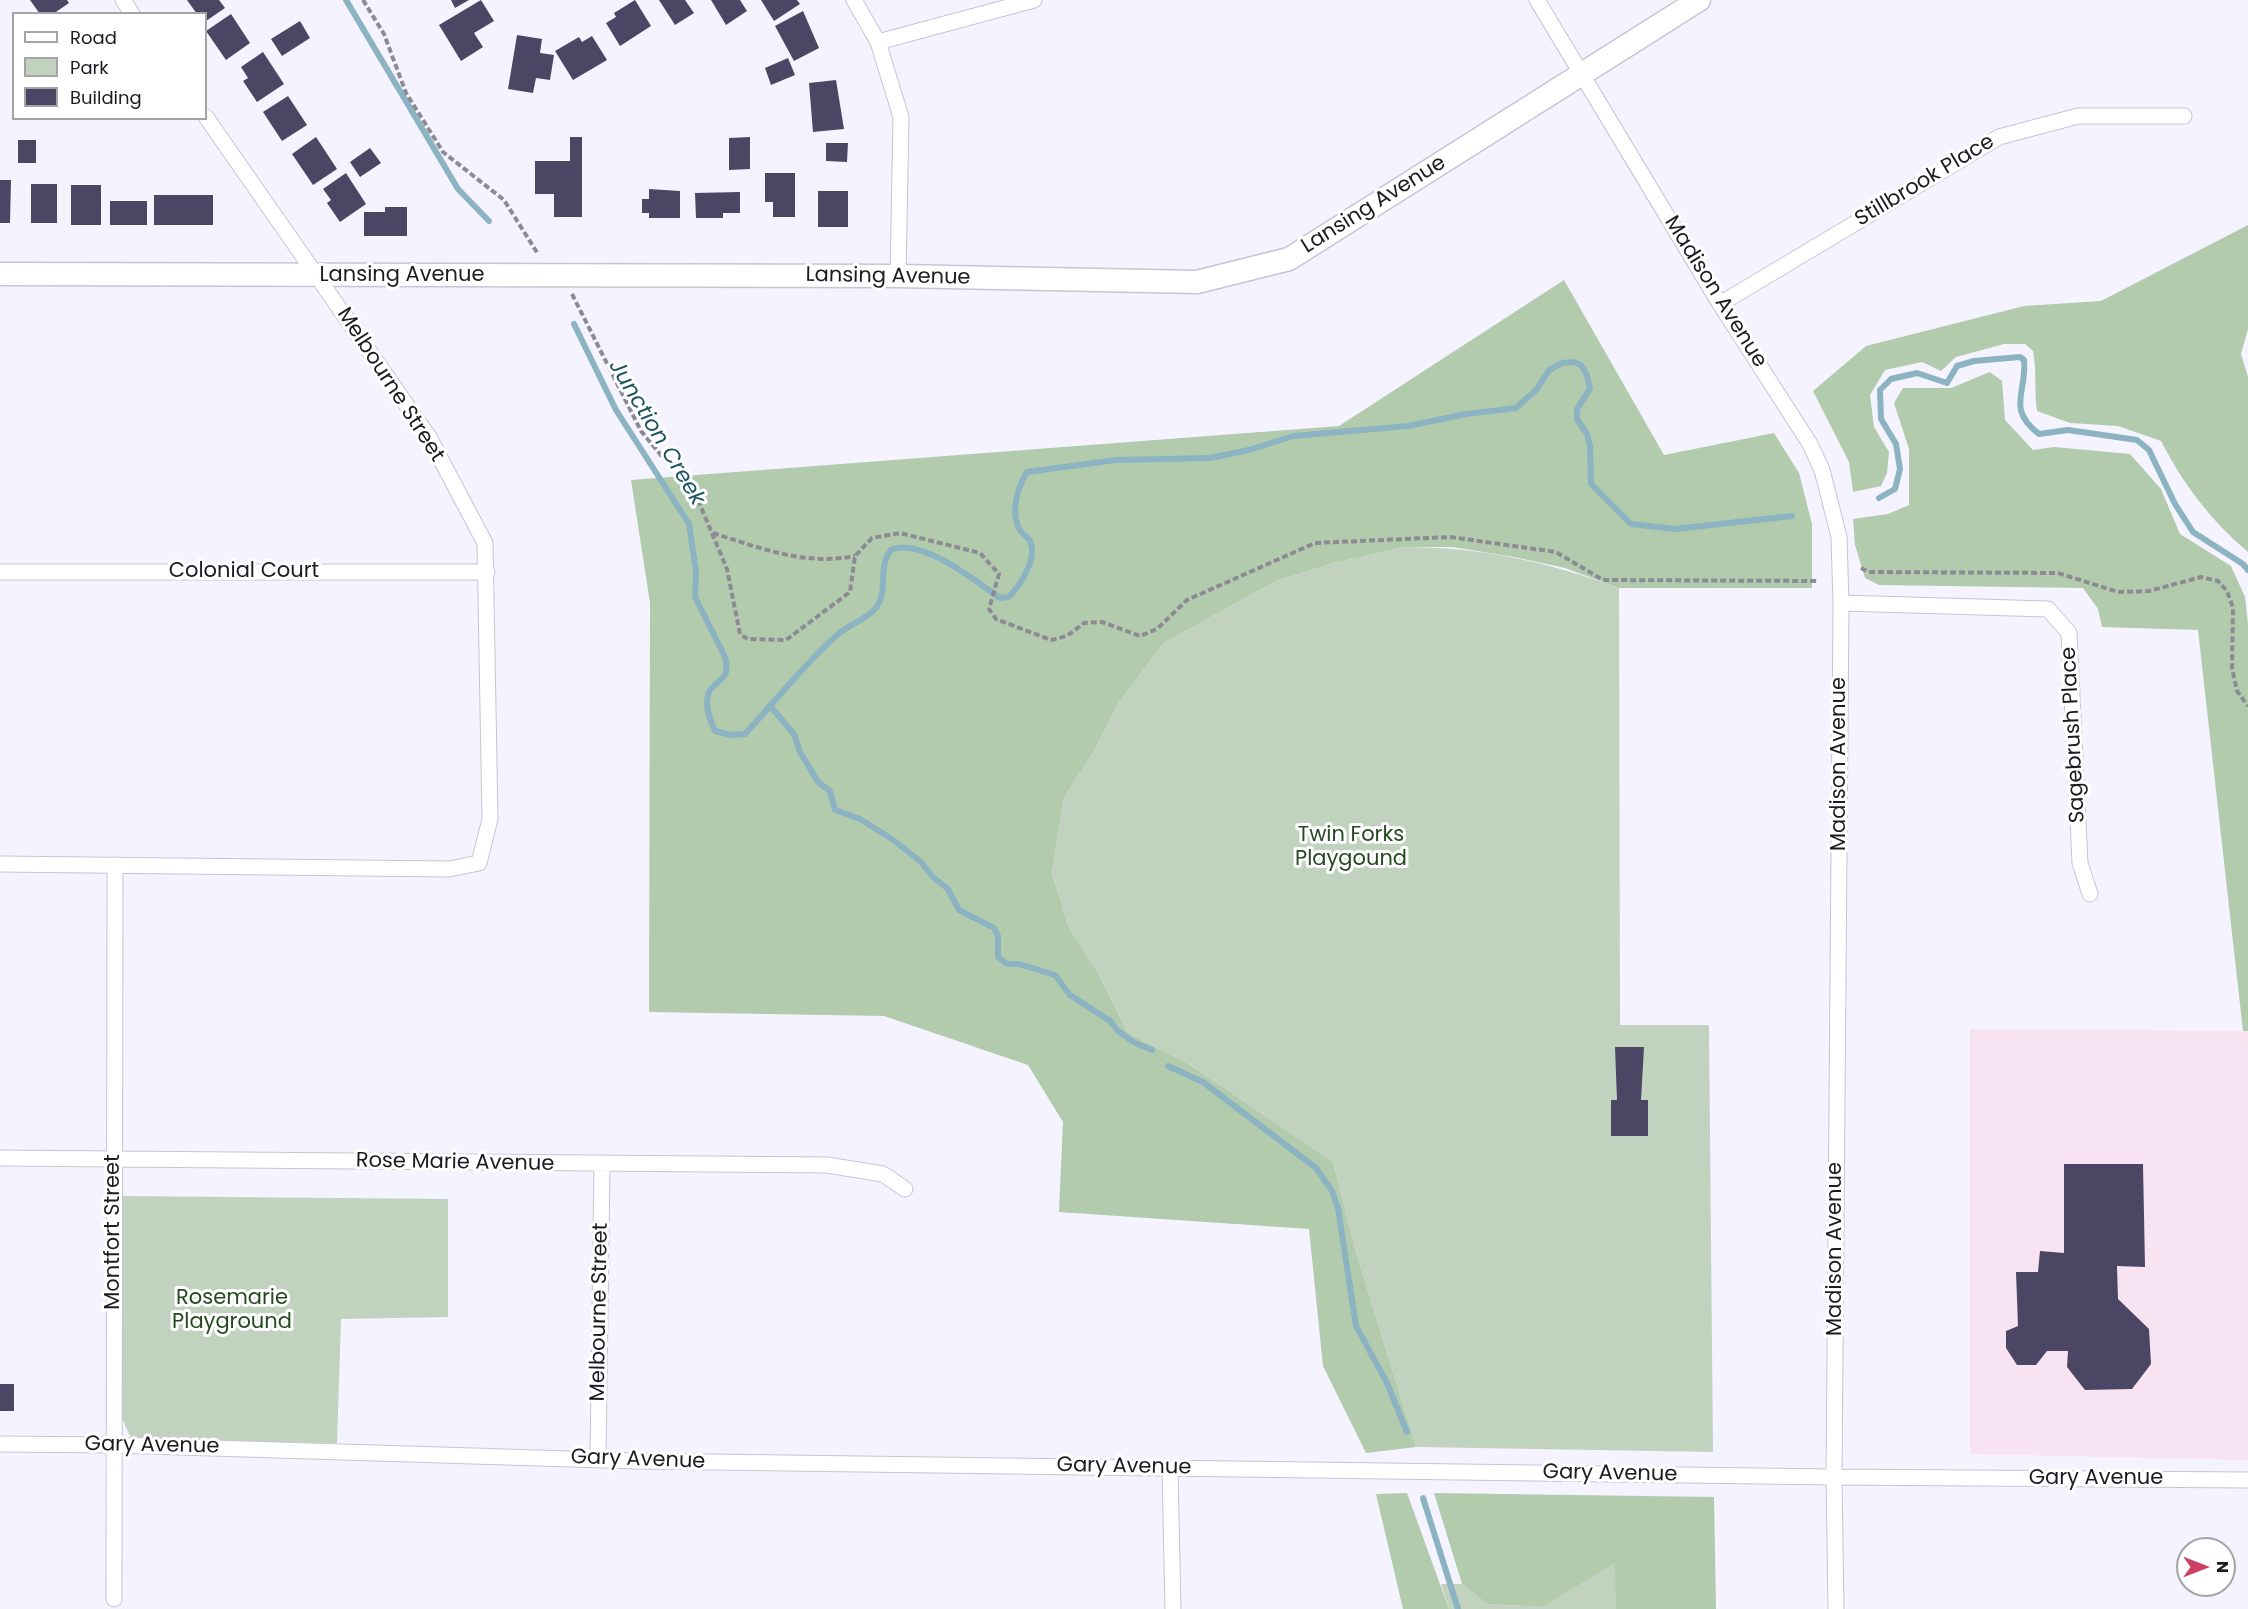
<!DOCTYPE html>
<style>
body{margin:0}
#map{position:relative;width:2248px;height:1609px;overflow:hidden;background:#f4f3ff;font-family:Poppins,sans-serif}
canvas{display:block}
.legend{position:absolute;left:12px;top:12px;width:195px;height:108px;box-sizing:border-box;background:#fff;border:2px solid #a4a4a6;margin:0;padding:8px 10px;list-style:none;font-size:18px;color:#1b1b21}
.legend li{display:flex;align-items:center;gap:12px;height:30px}
.legend b{width:30px;border:2px solid #a4a4a6}
.north{position:absolute;left:2176px;top:1537px;width:60px;height:60px;box-sizing:border-box;background:#fff;border:2px solid #a4a4a6;border-radius:50%;rotate:90deg;font-size:16px;font-weight:700;line-height:24px;text-align:center;color:#1b1b21}
.north::after{content:'';display:block;margin:auto;width:21px;height:27px;background:#cd3f66;clip-path:polygon(50% 0,100% 100%,50% 72%,0 100%)}
</style>
<div id="map">
<canvas width="2248" height="1609"></canvas>
<ul class="legend">
<li><b style="height:8px;background:#fff"></b>Road</li>
<li><b style="height:16px;background:#c1d3bf"></b>Park</li>
<li><b style="height:16px;background:#4a4663"></b>Building</li>
</ul>
<div class="north">N</div>
</div>
<script>
const c = document.querySelector('canvas').getContext('2d');
c.lineJoin = 'round';
function fillPath(path, color) { c.fillStyle = color; c.fill(path, 'evenodd'); }
function stroke(path, color, width, dash) { c.strokeStyle = color; c.lineWidth = width; c.lineCap = dash ? 'butt' : 'round'; c.setLineDash(dash || []); c.stroke(path); }
function drawText(font, color, halo, rows, align = 'center') {
  c.font = font + ' Poppins,sans-serif'; c.lineWidth = 6; c.setLineDash([]); c.textBaseline = 'middle'; c.strokeStyle = halo; c.fillStyle = color; for (const [text, x, y, turn = 0] of rows) {
    c.save(); c.translate(x, y); c.rotate((+turn || 0) * Math.PI / 180); c.textAlign = isNaN(turn) ? turn : align; if (halo) c.strokeText(text, 0, 0); c.fillText(text, 0, 0); c.restore();
  }
}
fillPath(new Path2D(`
 M1970 1029 2248 1031V1460L1970 1454Z`), '#f8e3f3');
fillPath(new Path2D(`
 M1405 547C1481 547 1548 562 1619 588L1620 1025H1709L1713 1452 1416 1447 1356 1252 1333 1162 1189 1064 1128 1033 1098 973 1068 926 1052 873 1064 797 1093 753 1119 702 1164 643 1276 581 1334 563Z
 M122 1196 448 1199V1317L341 1319 337 1443 138 1440 130 1436 122 1418Z
 M1616 1562V1609H1449L1441 1584H1462L1487 1604 1543 1607Z`), '#c1d3bf');
fillPath(new Path2D(`
 M2248 225V329L2241 354 2248 377V552C2211 521 2183 484 2161 441L2118 426 2070 423 2037 411C2034 391 2037 371 2033 351L2025 344H2004L1956 357 1941 371 1922 362 1885 370 1870 395 1874 427 1889 452 1887 473 1881 486 1853 492 1849 462 1813 391 1866 346 2024 306 2101 301Z
 M1564 280 1664 455 1774 433 1799 473 1812 524V588H1619L1565 568 1514 557 1452 547H1405L1334 563 1276 581 1164 643 1119 702 1093 753 1064 797 1052 873 1068 926 1098 973 1128 1033 1189 1064 1333 1162 1356 1252 1416 1447 1366 1453 1323 1366 1309 1229 1059 1212 1063 1122 1028 1065 884 1016 649 1012 650 603 631 480 1339 426Z
 M1990 372 2002 381 2005 420 2033 450 2054 447 2130 454 2161 489 2180 534 2231 566 2245 597 2248 624V1031H2243L2198 630 2102 627 2098 609 2083 588 1879 585 1865 578 1855 545 1853 519 1888 514 1909 505V449L1894 403 1903 388H1951Z
 M1407 1493 1449 1609H1403L1376 1494Z
 M1434 1493 1714 1497 1716 1609H1616L1615 1563 1543 1607 1487 1604 1462 1584Z`), '#b2cbad');
stroke(new Path2D(`
 M346 0 458 189 489 221
 M574 324 616 410 689 524 696 571 695 597 725 657C730 679 722 676 711 689 702 701 710 720 715 731L730 735 745 734C774 703 806 662 837 635 848 625 864 621 875 609 890 591 876 567 892 549 924 539 974 580 1000 598L1009 597C1020 585 1038 559 1030 541 1028 537 1022 534 1020 530 1010 513 1017 488 1027 472L1116 460 1210 458 1249 450 1293 436 1408 426 1466 414 1516 408 1537 389 1549 370 1562 363 1573 362 1581 365 1587 375 1590 389 1577 409V419L1587 434 1590 446 1591 484 1631 524 1675 529 1792 516
 M1879 498 1895 489 1900 469 1896 444 1881 419 1880 390 1891 379 1917 373 1947 383 1957 366 1974 361 2020 357 2024 360C2027 393 2006 409 2039 434L2068 430 2137 440 2149 450 2175 504 2193 532 2243 564 2248 570
 M771 707 794 734 800 752 818 782 830 791 835 810 860 819 892 839 921 862 933 877 948 889 959 910 994 928 998 936V957L1007 964H1019L1055 975 1070 995 1110 1021 1118 1031 1135 1043 1152 1050
 M1168 1066 1203 1082 1316 1168 1332 1191 1338 1208 1356 1326 1386 1381 1407 1432
 M1423 1498 1458 1609`), '#8bb3c2', 6);
fillPath(new Path2D(`
 M30 0H67L69 3 53 14H40Z
 M187 0H219L225 8 206 21V14H197Z
 M451 0H469L455 8Z
 M481 0 494 21 474 33 483 47 461 61 439 25Z
 M635 0 651 26 620 46 606 23 616 17 614 13Z
 M659 0H685L694 13 675 25Z
 M711 0H740L747 11 726 25Z
 M761 0H797L800 4 774 21Z
 M803 11 819 48 794 61 775 26Z
 M231 14 250 43 226 60 206 31Z
 M300 21 310 38 282 56 271 39Z
 M517 35 542 39 540 53 554 55 550 80 536 78 533 93 508 89Z
 M592 36 607 60 573 80 555 51 579 37 582 42Z
 M263 52 284 84 257 102 243 81 248 78 241 67Z
 M788 58 795 75 771 85 765 68Z
 M836 80 844 129 813 132 809 83Z
 M288 96 307 125 282 141 263 112Z
 M316 137 337 169 313 185 292 154Z
 M570 137H582V217H554V194H535V161H570Z
 M750 137V169L729 170V138Z
 M18 140H36V163H18Z
 M826 143H848L847 162 826 161Z
 M370 148 381 163 360 177 350 162Z
 M346 173 366 204 340 222 327 203 331 200 323 189Z
 M765 173H795V217H773V202H765Z
 M0 180H11L10 223H0Z
 M31 184H57V223H31Z
 M71 185H101V225H71Z
 M649 189 680 191V218H649V213H642V199H649Z
 M818 191H848V227H818Z
 M740 192V213H723V218H696L695 193Z
 M154 195H213V225H154Z
 M110 201H147V225H110Z
 M385 207H407V236H364V212H385Z
 M1615 1047H1644L1641 1100H1648V1136H1611V1100H1617Z
 M2064 1164H2143L2145 1267 2117 1266 2118 1299 2149 1329 2151 1364 2132 1389 2085 1390 2067 1367 2068 1351H2047L2036 1365H2017L2006 1348V1331L2018 1326 2016 1272H2038L2040 1251 2064 1253Z
 M0 1384H14V1411H0Z`), '#4a4663');
const street = new Path2D(`
 M123 0 132 14
 M854 0 878 42 901 117 898 276
 M1537 0 1720 304 1810 444 1822 470 1839 537 1841 603 1834 1477 1836 1609
 M878 42 1034 0
 M1720 304 1999 137 2078 116H2184
 M0 572H487
 M1841 603 2048 609 2069 633 2080 863 2090 894
 M0 864 449 869 479 863 490 819 485 543 429 437 206 117
 M0 1158 827 1165 883 1174 905 1189
 M0 1444 114 1445 636 1461 1834 1477 2248 1480
 M598 1458 602 1165
 M1170 1468 1173 1609
 M114 1599 115 865`);
const secondary = new Path2D(`
 M0 274 898 276 1197 282 1289 259 1699 0`);
stroke(street, '#c6c4d7', 17);
stroke(secondary, '#c6c4d7', 25);
stroke(new Path2D(`
 M363 0 384 34 406 93 443 152 504 200 538 254
 M572 294 641 431 698 500 727 569 740 634 748 639 786 640 850 592 855 556 872 538 900 533 980 553 999 574 989 609 996 619 1051 640 1067 636 1084 623 1102 622 1140 636 1157 629 1187 600 1315 543 1450 537 1556 552 1603 580 1817 581
 M713 533C760 548 805 566 855 556
 M1861 568 1869 572 2058 573 2118 592 2149 591 2201 577 2218 581 2227 591 2233 608 2232 668 2237 691 2248 706`), '#8c8b94', 4, [6, 3]);
stroke(street, '#fff', 15);
stroke(secondary, '#fff', 22);
drawText('21px', '#1b1b21', '#fff', [
 ["Stillbrook Place",1925,181,-31],
 ["Lansing Avenue",1374,205,-32],
 ["Lansing Avenue",402,276],
 ["Lansing Avenue",888,277,1],
 ["Madison Avenue",1715,292,58],
 ["Melbourne Street",390,385,57],
 ["Colonial Court",244,572],
 ["Sagebrush Place",2074,735,-93],
 ["Madison Avenue",1840,764,-90],
 ["Rose Marie Avenue",455,1163,1],
 ["Montfort Street",114,1232,-90],
 ["Madison Avenue",1836,1249,-90],
 ["Melbourne Street",600,1312,-89],
 ["Gary Avenue",152,1446,1],
 ["Gary Avenue",638,1460,2],
 ["Gary Avenue",1124,1467,1],
 ["Gary Avenue",1610,1474,1],
 ["Gary Avenue",2096,1479]
]);
drawText('21px', '#254920', '#fff', [
 ["Twin Forks",1351,836],
 ["Playgound",1351,860],
 ["Rosemarie",232,1299],
 ["Playground",232,1323]
]);
drawText('italic 22px', '#1c5364', '#fff', [
 ["Junction Creek",656,433,59]
]);
</script>
